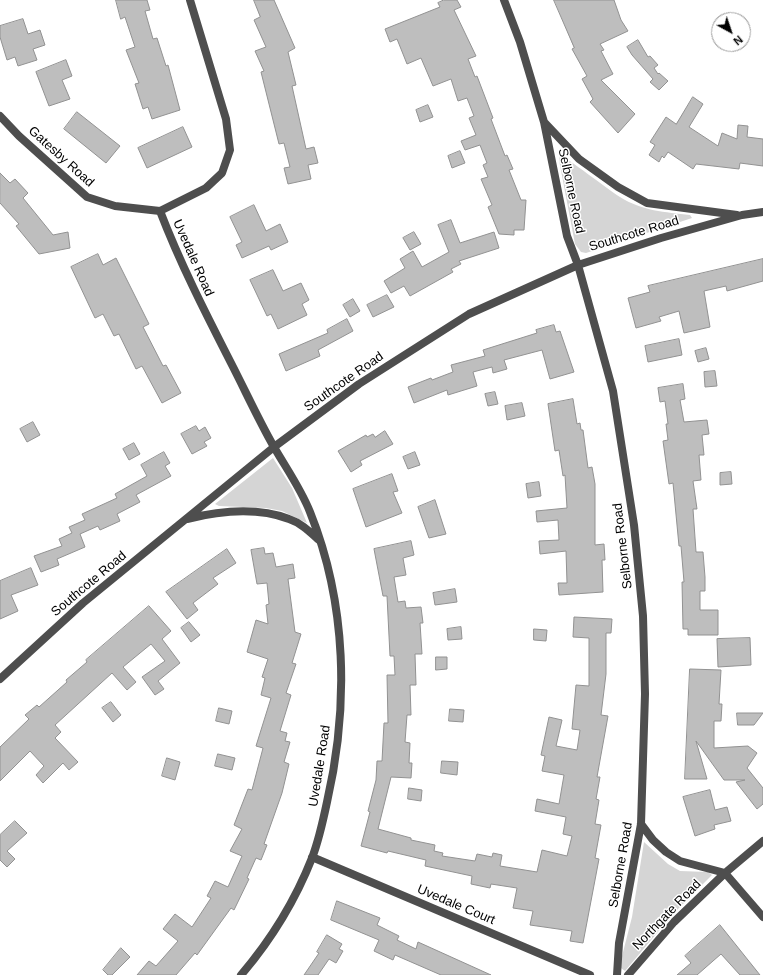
<!DOCTYPE html>
<style>
body{margin:0}
#map{position:relative;width:763px;height:975px;overflow:hidden;background:#fff;font-family:Arial,sans-serif}
canvas{display:block}
.north{position:absolute;left:711px;top:12px;width:40px;height:40px;box-sizing:border-box;background:#fff;border:1px solid #999;border-radius:50%;rotate:140deg;font-size:11px;font-weight:700;line-height:16px;text-align:center;color:#000}
.north::after{content:'';display:block;margin:auto;width:14px;height:18px;background:#000;clip-path:polygon(50% 0,100% 100%,50% 72%,0 100%)}
</style>
<div id="map">
<canvas width="763" height="975"></canvas>
<div class="north">N</div>
</div>
<script>
const c = document.querySelector('canvas').getContext('2d');
c.lineJoin = 'round';
function fillPath(path, color) { c.fillStyle = color; c.fill(path, 'evenodd'); }
function stroke(path, color, width, dash) { c.strokeStyle = color; c.lineWidth = width; c.lineCap = dash ? 'butt' : 'round'; c.setLineDash(dash || []); c.stroke(path); }
function drawText(font, color, halo, rows, align = 'center') {
  c.font = font + ' Arial,sans-serif'; c.lineWidth = 3; c.setLineDash([]); c.textBaseline = 'middle'; c.strokeStyle = halo; c.fillStyle = color; for (const [text, x, y, turn = 0] of rows) {
    c.save(); c.translate(x, y); c.rotate((+turn || 0) * Math.PI / 180); c.textAlign = isNaN(turn) ? turn : align; if (halo) c.strokeText(text, 0, 0); c.fillText(text, 0, 0); c.restore();
  }
}
fillPath(new Path2D(`
 M560 155C565 156 610 191 620 197 642 211 665 212 690 215L692 218 586 253 581 252 575 244 559 160Z
 M273 458 292 488 307 523 282 511 266 508 219 506 215 504Z
 M644 842 668 864 680 871 708 872 712 875 673 914 625 971 621 968 620 964 632 917Z`), '#d5d5d5');
const building = new Path2D(`
 M116 0H147L150 10 145 11 153 39 157 38 166 66 168 65 180 110 152 119 148 107 143 109 135 84 139 83 126 50 135 47 125 17 121 19Z
 M254 0H274L295 48 288 52 296 85 292 86 306 149 314 147 318 163 308 165 311 179 288 184 284 168 290 167 284 143 279 144 261 72 264 71 255 51 266 47 254 20 260 17Z
 M444 0H457L461 7 454 10 476 56 468 59 475 77 477 76 493 118 491 119 505 156 507 155 513 169 509 170 521 200H526L524 230H514V235L499 234 488 207 492 205 481 179 488 177 483 165 487 163 480 145 465 150 461 141 476 135 469 118 474 116 467 98 458 101 451 79 433 86 421 58 407 64 397 39 390 42 385 29 440 7 438 3Z
 M554 0H614L621 20 628 31 600 44 604 50 601 51 613 74 601 80 635 114 618 133 590 102 593 99 582 79 587 76 572 49 574 48Z
 M23 19 28 34 40 30 45 45 33 49 37 60 18 66 15 57 7 60 0 37V26Z
 M638 40 648 57 650 56 658 65 654 68 658 74 659 73 668 81 659 90 650 82 653 79 632 55 627 47Z
 M66 60 72 76 62 80 70 99 49 106 36 72Z
 M693 97 703 104 689 127 718 146 722 133 737 139 738 125 748 126 747 137 763 139V166L740 163 739 169 696 164 693 169 668 152 664 158 662 156 659 162 649 155 655 145 650 142 666 117 676 124Z
 M428 105 433 117 420 122 416 110Z
 M77 112 120 146 106 163 64 129Z
 M183 127 192 147 147 168 138 148Z
 M460 151 465 163 452 168 448 156Z
 M0 173 10 183 15 179 28 193 23 198 53 235 68 232 70 248 39 254 16 226 19 224 0 203Z
 M254 205 266 231 280 224 288 242 271 250 269 246 242 258 236 245 242 242 230 217Z
 M451 220 460 243 494 232 499 248 459 261 461 264 451 269 453 272 410 296 404 286 391 293 384 281 405 268 400 259 413 251 422 267 449 252 438 225Z
 M414 232 421 244 410 250 403 238Z
 M98 254 103 265 116 258 149 324 143 327 163 366 166 365 181 393 162 403 142 366 136 369 119 334 114 336 103 314 95 318 71 267Z
 M763 259V281L727 291 726 286 704 291 710 327 684 333 679 311 659 317 661 321 636 328 628 298 650 292 648 286Z
 M273 270 283 291 301 283 309 300 302 304 307 315 278 329 271 314 267 316 250 280Z
 M387 295 394 307 373 317 367 305Z
 M353 299 360 311 350 317 343 305Z
 M347 319 353 331 318 350 320 356 286 371 279 354 328 333 327 330Z
 M554 325 556 332 560 331 574 372 550 379 542 350 504 360 507 369 493 373 492 367 473 372 477 386 448 395 447 390 414 403 408 387 431 378 432 380 453 372 451 365 485 356 483 350 537 333 536 330Z
 M679 339 682 355 648 362 645 346Z
 M706 348 709 359 698 362 695 351Z
 M715 371 717 386 705 387 704 372Z
 M683 384 685 399 680 400 684 422 707 420 709 434 702 435 704 455H699L701 480 693 481 697 509H693L696 552H703L705 577V591H700V610H718V635H688V629H683L682 582H684L681 546H679L673 483 669 484 663 441 668 440 666 424H668L665 401 660 402 658 388Z
 M495 392 498 404 488 406 485 394Z
 M573 399 577 424 580 423 581 430H583L588 468 592 467 595 484V545L604 544 605 560H602L603 592 559 595 558 583H567L566 551 540 554 539 541 559 540 558 520 537 522 536 511 567 508 565 475 563 476 559 450 555 451 548 404Z
 M522 403 525 416 507 420 505 406Z
 M33 422 40 435 27 442 20 429Z
 M196 426 199 431 205 427 211 438 204 442 207 446 192 454 181 434Z
 M385 431 393 444 360 461 362 465 351 472 338 451 366 435 367 437 373 434 375 437Z
 M134 443 140 454 129 460 123 449Z
 M164 452 170 463 165 466 171 476 136 495 140 502 117 514 120 521 100 530 98 526 80 534 85 547 57 559 59 565 41 572 34 556 62 546 59 539 72 533 69 527 85 520 82 514 117 498 115 494 147 476 141 465Z
 M415 452 420 465 408 469 403 457Z
 M731 472 732 484 720 485V473Z
 M392 474 398 491 393 492 402 513 366 527 353 489Z
 M539 482 541 496 528 498 526 484Z
 M435 500 446 534 429 538 418 507Z
 M411 541 414 555 403 558 406 575 394 577 398 602 405 601 406 608 421 607 423 623H420L422 654H415L416 685H410L411 715H407L405 742 410 743 409 763H412L411 778 391 777 378 829 411 838V840L435 845 434 851 443 853 442 856 475 861 477 854 492 857 493 853 502 855 500 866 537 872 542 850 567 856 572 836 563 834 566 817 535 811 537 799 559 804 564 775 542 771 545 756 541 755 549 717 562 720 556 746 577 750 580 730 572 729 576 685 589 686V638L573 637 574 617 612 619 611 633H606V674L601 715 608 716 597 777H600L596 799 599 800 595 824 601 825 595 858 599 859 583 943 570 941 572 931 530 925 533 911 513 908 517 888 491 884 490 888 471 884 472 876 425 866 426 860 388 851 387 853 361 846 370 812 368 811 376 780 377 761H382L384 723H388L387 675H395L394 656H390L387 596H383L374 549Z
 M264 548 265 554 273 553 276 567 293 564 295 578 288 579 295 632 301 634 292 663 296 664 286 693 291 695 280 731 287 733 285 741 290 742 284 762 289 764 282 793 264 844 267 845 261 860 256 858 247 878 249 879 234 910 231 908 197 955 195 953 176 975H137L149 961 156 966 178 941 163 929 175 914 192 927 211 898 207 896 215 881 228 887 242 856 230 851 242 829 234 825 248 789 252 790 263 748 256 746 271 698 261 695 265 678 262 677 268 659 247 652 256 620 268 624 266 605 269 604 267 583 257 584 251 550Z
 M227 549 236 563 213 578 218 584 193 603 198 610 187 619 166 592Z
 M31 568 38 585 11 595 18 611 0 619V581Z
 M455 589 457 602 435 605 433 593Z
 M149 606 171 631 162 639 180 663 158 681 164 689 155 695 142 677 165 661 151 644 123 667 136 682 127 690 112 673 55 725 61 732 55 738 78 762 69 770 63 763 43 783 36 775 44 766 30 751 0 781V747L29 719 25 715 37 705 39 707 67 682 66 680 87 662 86 660Z
 M189 622 200 635 191 642 181 628Z
 M461 627 462 639 448 640 447 629Z
 M534 629 547 630 546 641 534 640Z
 M750 638 751 665 718 667 717 639Z
 M436 657H447V669L436 670Z
 M690 669 721 670 719 704H722L721 721H714V748L748 746 757 753 747 768 763 788V804L757 809 736 782 745 780H724L696 741 707 779H685Z
 M111 702 121 715 113 722 102 708Z
 M219 708 232 711 229 724 216 721Z
 M450 709 464 710 463 722 449 721Z
 M737 713H763L754 725H738Z
 M218 754 235 758 232 770 215 766Z
 M167 758 180 762 175 780 162 776Z
 M442 761 458 762 457 775 441 773Z
 M409 788 422 790 421 801 408 799Z
 M710 790 715 810 727 807 731 821 714 825 715 829 695 836 683 797Z
 M15 821 27 833 7 851 15 859 7 867 0 860V835Z
 M337 901 380 918 377 925 399 936 397 940 416 949 418 942 491 975H441L395 955 393 960 374 951 379 940 331 920Z
 M720 925 760 975H740L721 954 697 975H677L691 963 685 956Z
 M327 935 342 944 339 949 343 951 336 963 329 959 318 975H304L319 953 317 952Z
 M121 948 130 957 112 975H108L103 970Z`);
fillPath(building, '#bebebe');
stroke(building, '#929292', 1);
stroke(new Path2D(`
 M190 0 226 119 230 150 222 173 206 188 160 211C180 263 205 312 230 361 245 390 258 419 274 447 286 468 301 489 310 512 347 604 349 706 327 802 323 821 319 840 312 858 295 901 271 940 241 975
 M504 0 520 42 544 122 579 159 618 187 647 203 737 215
 M0 116 19 136 87 197 115 206 160 211
 M544 122 567 236 578 265 613 391 634 525 643 616 645 694 641 824 619 943 617 975
 M187 519C219 511 257 507 289 519 301 523 310 532 319 540
 M0 679 83 603 274 447 359 384 469 314 578 265 661 238 742 215 763 212
 M641 824 653 840 666 852 680 861 725 873 763 917
 M312 857 590 975
 M628 975 674 922 725 873 763 841`), '#4e4e4e', 8);
drawText('13px', '#000', '#fff', [
 ["Gatesby Road",61,157,42],
 ["Selborne Road",571,191,78],
 ["Southcote Road",634,234,-17],
 ["Uvedale Road",193,258,66],
 ["Southcote Road",344,382,-35],
 ["Selborne Road",623,546,-97],
 ["Southcote Road",89,584,-40],
 ["Uvedale Road",320,766,-81],
 ["Selborne Road",621,865,-80],
 ["Uvedale Court",456,905,23],
 ["Northgate Road",667,915,-46]
]);
</script>
